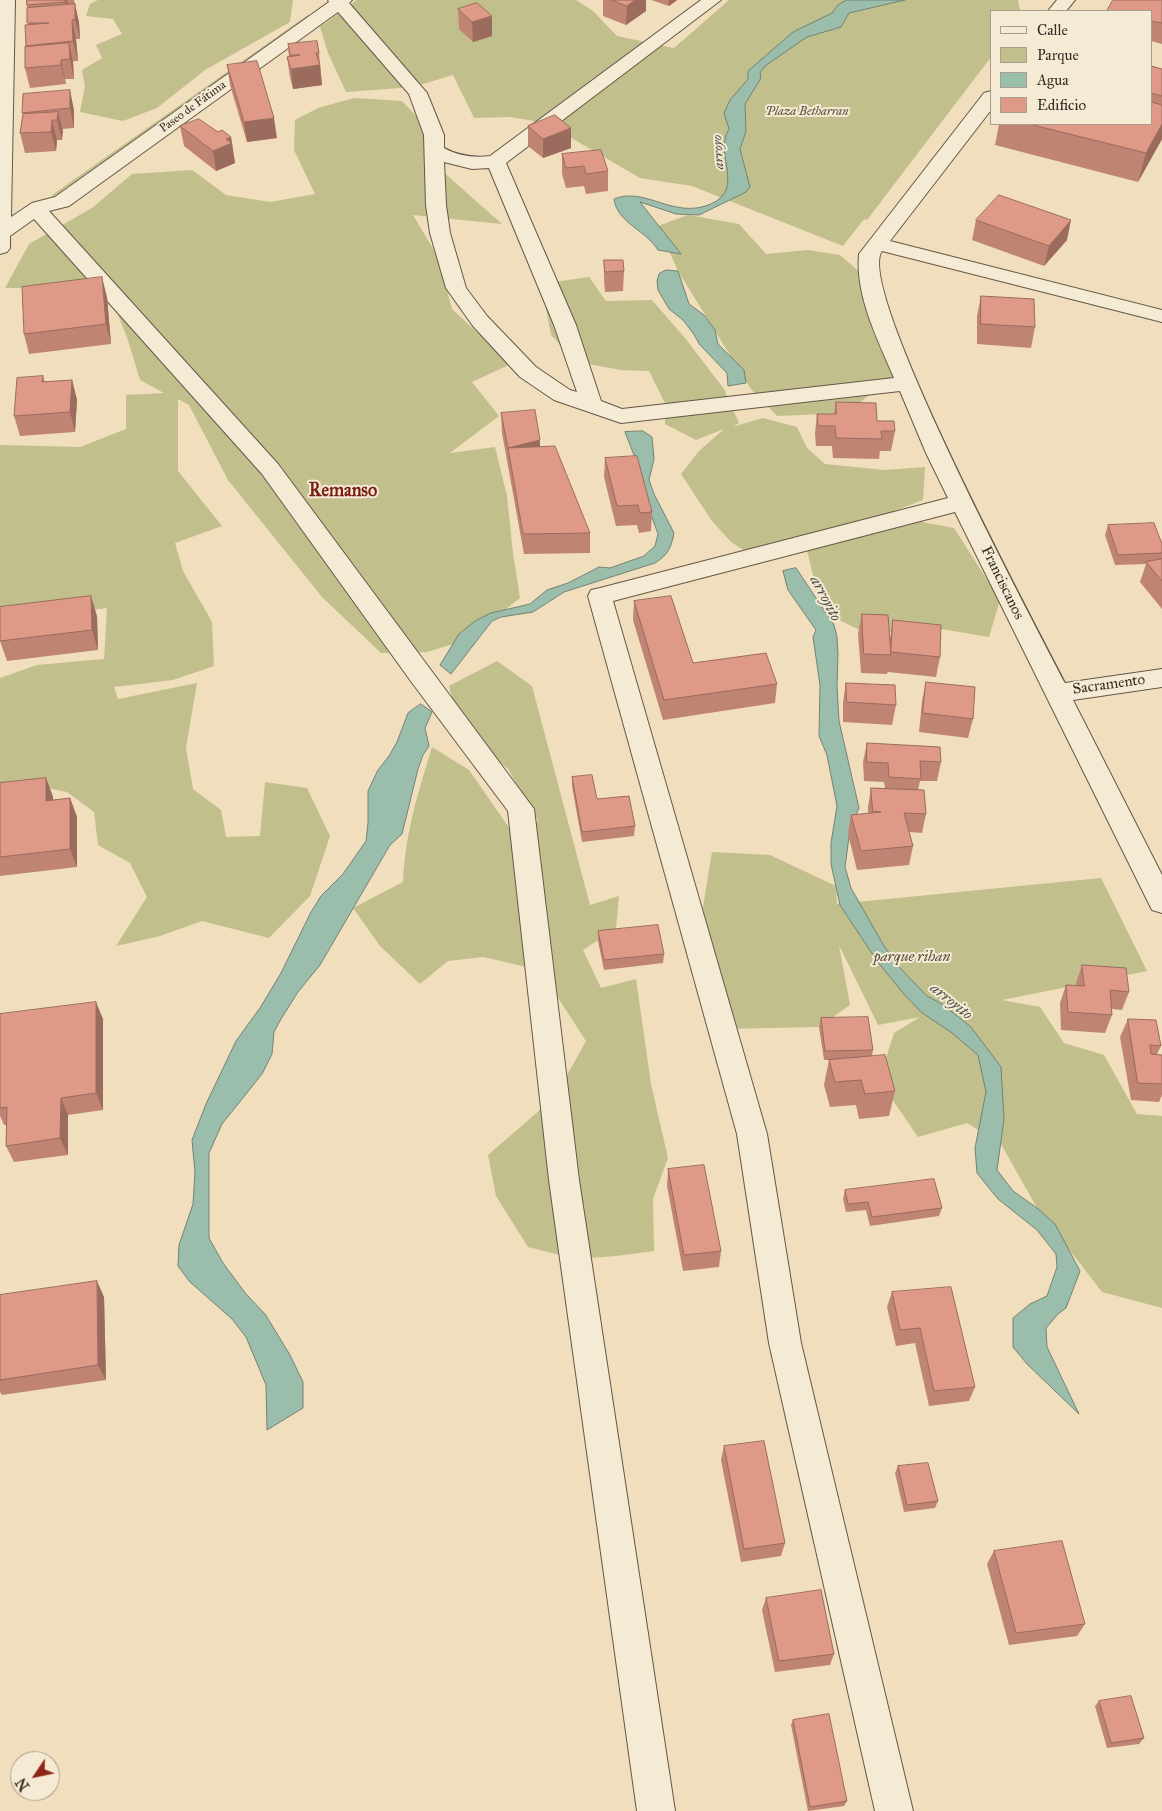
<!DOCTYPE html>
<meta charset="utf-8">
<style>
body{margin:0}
#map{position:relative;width:1162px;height:1811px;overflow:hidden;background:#f0debd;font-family:"IM FELL Great Primer",serif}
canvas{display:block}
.legend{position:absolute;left:990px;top:10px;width:162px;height:115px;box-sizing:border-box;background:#f5ead4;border:1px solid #a99d8e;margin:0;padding:6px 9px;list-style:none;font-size:15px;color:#362a24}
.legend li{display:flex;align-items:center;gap:10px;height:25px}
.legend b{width:25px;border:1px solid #a99d8e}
.north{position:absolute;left:10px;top:1751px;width:50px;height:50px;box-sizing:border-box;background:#f5ead4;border:1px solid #a99d8e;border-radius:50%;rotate:236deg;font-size:14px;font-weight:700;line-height:20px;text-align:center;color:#362a24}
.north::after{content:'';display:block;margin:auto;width:18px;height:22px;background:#8f2418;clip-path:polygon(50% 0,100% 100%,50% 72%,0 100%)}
</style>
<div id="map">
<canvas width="1162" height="1811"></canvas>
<ul class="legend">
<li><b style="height:6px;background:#f5ead4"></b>Calle</li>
<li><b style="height:14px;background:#c1bf8c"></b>Parque</li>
<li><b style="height:14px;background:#9bbdab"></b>Agua</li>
<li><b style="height:14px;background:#de9987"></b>Edificio</li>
</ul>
<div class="north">N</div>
</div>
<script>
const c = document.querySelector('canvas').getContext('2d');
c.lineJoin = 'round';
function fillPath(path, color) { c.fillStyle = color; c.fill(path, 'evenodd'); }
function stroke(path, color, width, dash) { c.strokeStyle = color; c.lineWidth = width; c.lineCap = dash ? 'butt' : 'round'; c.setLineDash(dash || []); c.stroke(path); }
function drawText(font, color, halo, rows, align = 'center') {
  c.font = font + ' "IM FELL Great Primer",serif'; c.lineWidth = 4; c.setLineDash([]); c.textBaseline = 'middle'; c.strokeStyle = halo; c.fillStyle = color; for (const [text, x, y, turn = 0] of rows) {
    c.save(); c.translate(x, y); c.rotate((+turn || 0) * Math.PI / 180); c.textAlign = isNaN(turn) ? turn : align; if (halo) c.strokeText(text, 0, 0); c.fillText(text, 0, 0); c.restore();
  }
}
fillPath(new Path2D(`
 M98 0H293L290 22 205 70 157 108 123 121 80 112 85 86 82 70 102 58 96 45 122 34 113 19 86 16 90 4Z
 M357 0H576L593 11 617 36 674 48 729 0H1018L1020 11H991V57L867 220 864 219 843 246 692 186 640 178 546 123 510 117 474 118 453 75 413 87 346 92 328 53 320 27Z
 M308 15 310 16 53 197 52 195Z
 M354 98 402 101 434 135 441 170 502 224 413 215 438 257 452 309 511 364 472 382 499 416 450 453 495 447 507 496 513 553 520 598 466 640 427 652 381 653 322 597 228 480 189 405 178 399V471L222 526 175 543 183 571 212 622 214 666 173 680 114 687 118 699 197 683 186 748 193 789 221 810 226 837 260 836 265 782 307 788 330 836 310 896 269 938 202 921 160 936 116 946 147 897 130 863 98 845 94 812 67 792 27 784 0 789V678L37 665 104 659 107 608 5 621 0 632V445L80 447 126 429V395L164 393 140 380 127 337 107 288H5L29 244 92 208 132 174 192 170 226 195 270 202 315 194 294 150 295 120 318 108Z
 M688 215 739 224 766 254 808 250 840 255 862 274 876 329 893 376 847 413 777 416 751 389 678 271 658 226Z
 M589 277 606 301 652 300 685 338 724 389 739 423 732 427 763 418 797 427 807 448 825 464 884 470 925 467 923 500 870 520 753 556 731 542 712 521 681 474 699 451 724 429 696 440 665 424 666 405 649 371 621 370 577 362 551 335 544 298 554 282Z
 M901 518 954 528 1000 600 989 637 935 628 868 634 839 620 814 580 807 550Z
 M497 661 532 686 590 905 619 896 616 928 583 950 601 988 636 979 651 1084 668 1158 653 1199 654 1251 616 1256 576 1259 528 1247 496 1196 488 1155 555 1097 586 1041 540 970 483 957 448 961 420 984 380 946 353 908 403 882C405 834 418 793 432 747L469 770 510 829 538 821 508 769 460 728 449 686Z
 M712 852 770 855 836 886 837 904 1101 878 1147 971 1002 1000 1040 1007 1064 1043 1104 1055 1137 1114 1162 1116V1308L1102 1292 1037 1208 1001 1144 967 1123 918 1137 879 1080 894 1033 920 1017 878 1025 839 945 850 1005 819 1027 722 1029 703 907Z`), '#c1bf8c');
const water = new Path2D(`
 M847 0H905L849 13 841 27 807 37 765 66 760 73 761 78 745 104 746 131 740 149 750 187 746 192 699 215 676 214 640 202 681 254 658 250C646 230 617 223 614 199 646 186 673 220 711 204 746 188 713 154 729 129L724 113 730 100 748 79V71L793 32 832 13 838 5Z
 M666 270 678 271 689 304 704 315 715 330 718 344 744 370 746 383 728 386 727 373 700 345 693 333 683 320 669 309 658 290 657 281 659 274Z
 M643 431 652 437 654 459 649 480 654 494 674 533C671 548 668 555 655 563L564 592 533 612 501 617 492 621 451 674 440 665 459 634 475 621 491 613 530 604 547 590 568 583 599 567 610 568 644 556 655 546 658 534 650 512 634 455 625 432Z
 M796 568 834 625 837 637 838 654 837 686 839 721 859 808 850 829 845 867 851 888 884 946 901 969 927 996 942 1004 971 1027 1001 1067 1004 1119 997 1170 1013 1191 1037 1208 1055 1224 1080 1271 1066 1308 1058 1314 1046 1328 1047 1347 1079 1414 1027 1364 1013 1347V1318L1030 1304 1047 1296 1057 1267 1056 1254 1037 1230 998 1199 977 1173 975 1148 986 1092 978 1055 952 1033 921 1012 903 993 877 961 840 905 831 864V843L837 806 827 755 819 736 820 685 813 637 816 630 788 590 783 571Z
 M421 704 432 712 425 728 429 746 423 755 418 769 402 834 390 845 320 965 298 992 281 1019 274 1032 272 1054 262 1074 222 1124 209 1153V1238L223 1263 246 1294 265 1314 290 1355 303 1382V1408L267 1430 266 1385 246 1337 232 1319 190 1282 178 1266 179 1245 193 1204 195 1172 192 1140 206 1104 236 1041 260 1008 281 973 311 912 321 896 343 874 366 841 368 823V791L378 770 389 756 397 742 408 713Z`);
fillPath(water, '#9bbdab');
stroke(water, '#738275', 1);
const minor = new Path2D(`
 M0 0H15L11 217 32 203 55 197 329 2 328 0H352L349 3 427 93 444 135V148C459 156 473 158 490 156L701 0H721L506 163 576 325 601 401 622 409 894 378C878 340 855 296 859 254L984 93 991 91V110L890 241 1162 310V322L882 251C854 287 1038 630 1065 683L1162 669V687L1073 700 1162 875V913L1152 910 1148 902 955 512 613 601 767 1134 801 1343 913 1811H875L769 1343 737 1134 588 596 591 590 600 588 948 498 926 453 900 391 621 423 554 400 520 377 473 326 446 288 430 233 426 205 424 135 409 94 338 12 69 206 49 211 278 464 534 809 579 1180 675 1811H637L549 1180 508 811 410 680 262 474 34 219 10 236V248L7 252 0 254ZM444 162 472 169 489 168 554 325 577 392 570 390 536 367 487 316 466 288 450 233 446 205Z
 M1057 0H1075L1066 11H1048Z`);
stroke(minor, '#64574a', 2);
fillPath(minor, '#f5ead4');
fillPath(new Path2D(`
 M27 0H74L79 23 80 39H76L78 61H73L74 79H65L66 84 30 88 25 68 28 25Z
 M603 0H646V11L626 25 603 16Z
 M651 0H677L669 6Z
 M1162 0V44L1151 41V11Z
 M458 9 492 16V36L473 42 459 29Z
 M288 44 319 53 322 85 293 89 290 77 287 57H289Z
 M227 65 277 138 247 142 230 85Z
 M1151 66 1162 69V139L1138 182 995 145 999 124H1151Z
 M23 94 74 110V128L62 129V140H57L56 151 25 153 20 133 23 114Z
 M180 126 218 132 231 137 235 163 216 171 184 146Z
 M528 126 571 128V148L543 158 528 146Z
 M562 154 608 171V191L586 194 584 186 566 188 562 174Z
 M976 220 1067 240 1044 266 972 240Z
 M604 260 624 271 623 291 605 292 604 280Z
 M981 296 1035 327 1031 348 977 344V316Z
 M107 297 111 344 29 354 24 334Z
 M43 376 45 382 72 380 77 400 75 432 20 436 14 416Z
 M836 402 877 421 895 431 891 451H880L879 459 833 458 832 446H816L815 434 817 414H834Z
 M501 413 540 447 590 533V553L524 554 502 433Z
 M605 458 652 512 651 531 639 533 637 525 616 526 604 477Z
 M1108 525 1162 544V609L1140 582 1146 564 1115 565 1105 535Z
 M634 601 693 663 777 684 775 703 663 720 633 620Z
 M862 614 890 639 893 620 940 657 936 677 888 672V671L887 674 861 673 858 634Z
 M97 616 98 650 7 661 0 641Z
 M926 682 973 719 968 738 919 732 922 701Z
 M846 683 896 705 892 725 843 722V702Z
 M867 743 941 762 937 781H920L918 790 926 814 922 833 909 832 913 846 909 865 857 870 848 834 851 815 868 813V807L871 788H885L884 782 864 781 863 762Z
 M572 777 597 799 635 826 634 836 582 842 572 786Z
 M46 778 53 797V800L70 798 77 817V867L0 876V795Z
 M598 931 664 954 663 963 604 970 598 941Z
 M1082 965 1129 992 1122 1010 1112 1009V1015L1105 1033 1061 1030 1060 1003 1066 985 1076 986V983Z
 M0 1014 103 1019V1110L68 1115V1155L14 1162 6 1146V1125H4L0 1116Z
 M821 1018 873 1050 872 1056 895 1091 889 1116 859 1119 856 1105 830 1107 824 1085 829 1060H824L819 1027Z
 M1128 1019 1161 1046 1157 1054 1162 1057V1095L1159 1102 1131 1100 1120 1037Z
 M668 1169 721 1251 719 1267 683 1271 667 1186Z
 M845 1190 942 1208 939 1216 870 1226 866 1210 846 1212 843 1199Z
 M892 1292 975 1387 969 1401 929 1406 915 1343 896 1346 887 1307Z
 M0 1295 104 1297 106 1380 2 1395 0 1392Z
 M724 1446 785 1543 781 1556 741 1562 721 1460Z
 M898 1466 938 1501 935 1508 904 1512 895 1473Z
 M994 1551 1085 1624 1077 1636 1009 1645 987 1564Z
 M766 1598 834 1654 830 1665 775 1672 762 1610Z
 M1099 1701 1144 1738 1139 1744 1107 1748 1095 1706Z
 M793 1720 847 1801 844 1806 808 1811 791 1725Z`), '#bf8474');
fillPath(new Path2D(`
 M65 0H67L68 6 69 22Z
 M635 0H646V11L626 25 627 6Z
 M669 0H677L669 6Z
 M75 4 79 23 80 39 75 19Z
 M492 16V36L473 42 472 22Z
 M72 20 76 39 78 61 73 41Z
 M69 43 73 62 74 79 70 59Z
 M61 60 65 79 66 84 61 65Z
 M320 65 322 85 293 89 291 69Z
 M70 90 74 110V128L70 108Z
 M58 112 63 131 62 140 57 120Z
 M274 118 277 138 247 142 244 122Z
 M52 120 57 140 56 151 51 132Z
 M1162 124V139L1138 182 1146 153Z
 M571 128V148L543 158V139Z
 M231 137 235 163 216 171 213 151 226 139Z
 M1071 220 1067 240 1044 266 1049 246Z
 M102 277 107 297 111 344 106 324Z
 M72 380 77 400 75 432 70 412Z
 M540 440V460L508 448Z
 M91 596 97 616 98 650 92 630Z
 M46 778 53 797V820L46 801Z
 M70 798 77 817V867L70 849Z
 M96 1002 103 1019V1110L96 1093Z
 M61 1098 68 1115V1155L60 1138Z
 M97 1281 104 1297 106 1380 98 1365Z`), '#9b6b5e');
const building = new Path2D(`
 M27 0H65V2L27 5Z
 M612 0H635L627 6Z
 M1113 0H1162V23L1151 21V11H1107Z
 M477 3 492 16 472 22 458 9Z
 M75 4V19L72 20 73 41 26 46 25 25 49 23H27V8Z
 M317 41 319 53H316L320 65 291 69 287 57 300 55H290L288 44Z
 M69 43 70 59 61 60V65L25 68V47Z
 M257 61 274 118 244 122 227 65Z
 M1151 66 1162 69V96L1151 93Z
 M70 90V108L22 113 23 94Z
 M1151 102 1162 105V124L1146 153 1029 124H1151Z
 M58 112 57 120H52L51 132 20 133 23 114Z
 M555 115 571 128 543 139 528 126Z
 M199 119 218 132 222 130 231 137 226 139 232 143 213 151 180 126Z
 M601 150 608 171 586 174 584 166 566 168 562 154Z
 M999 195 1071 220 1049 246 976 220Z
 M604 260H623L624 271 605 272Z
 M102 277 106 324 24 334 22 287Z
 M981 296 1034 299 1035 327 981 324Z
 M43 376 42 382 72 380 70 412 14 416 17 378Z
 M836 402 876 403 877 421H894L895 431H881L882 439 836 438 835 426H818L817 414H836Z
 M535 410 540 440 508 448 555 446 590 533 523 534 508 448 501 413Z
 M637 456 652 512 640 513 638 505 617 506 605 458Z
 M1154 523 1162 544V553L1118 555 1108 525Z
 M1162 559V581L1146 562Z
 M91 596 92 630 0 641V607Z
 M671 596 693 663 766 653 777 684 664 700 634 601Z
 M862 614 888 615 891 655 864 654Z
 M893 620 941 625 940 657 891 652Z
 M926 682 975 687 973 719 923 713Z
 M846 683 895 685 896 705 847 702Z
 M867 743 940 747 941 762 920 761 921 779 889 777 888 763 867 762Z
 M592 775 597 799 629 796 635 826 582 832 572 777Z
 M46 778V801L70 798V849L0 857V783Z
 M871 788 924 790 926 814 904 813 913 846 861 851 851 815 881 812 873 811Z
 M658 925 664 954 604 960 598 931Z
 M1082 965 1126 968 1129 992 1110 990 1112 1015 1068 1012 1066 985 1084 986Z
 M96 1002V1093L61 1098 60 1138 6 1146 7 1107 0 1108V1014Z
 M868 1017 873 1050 825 1051 821 1018Z
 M1128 1019 1156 1020 1161 1046 1150 1045 1151 1054 1162 1055V1084L1138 1083Z
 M885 1055 895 1091 865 1094 861 1080 835 1082 829 1060Z
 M704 1165 721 1251 684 1255 668 1169Z
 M934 1179 942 1208 872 1217 868 1202 848 1204 845 1190Z
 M97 1281 98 1365 0 1380V1295Z
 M951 1287 975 1387 934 1391 920 1328 900 1330 892 1292Z
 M764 1441 785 1543 744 1549 724 1446Z
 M928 1463 938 1501 907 1505 898 1466Z
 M1062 1541 1085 1624 1016 1633 994 1551Z
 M821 1590 834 1654 779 1661 766 1598Z
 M1131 1696 1144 1738 1111 1743 1099 1701Z
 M829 1714 847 1801 810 1807 793 1720Z`);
fillPath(building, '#de9987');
stroke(building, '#9b6b5e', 1);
drawText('12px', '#362a24', '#f5ead4', [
 ["Paseo de Fátima",193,107,-36]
]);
drawText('italic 12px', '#594f3e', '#f5ead4', [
 ["Plaza Betharran",807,112]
]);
drawText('italic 14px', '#4f4f46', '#f5ead4', [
 ["arroyo",719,152,-93]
]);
drawText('15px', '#362a24', '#f5ead4', [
 ["Franciscanos",1002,583,64],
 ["Sacramento",1109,685,-8]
]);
drawText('italic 15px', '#594f3e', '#f5ead4', [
 ["parque rihan",912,957]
]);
drawText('italic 16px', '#4f4f46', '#f5ead4', [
 ["arroyito",825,599,62],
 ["arroyito",951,1002,39]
]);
drawText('bold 18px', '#7a1f14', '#f5ead4', [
 ["Remanso",343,492]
]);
</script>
